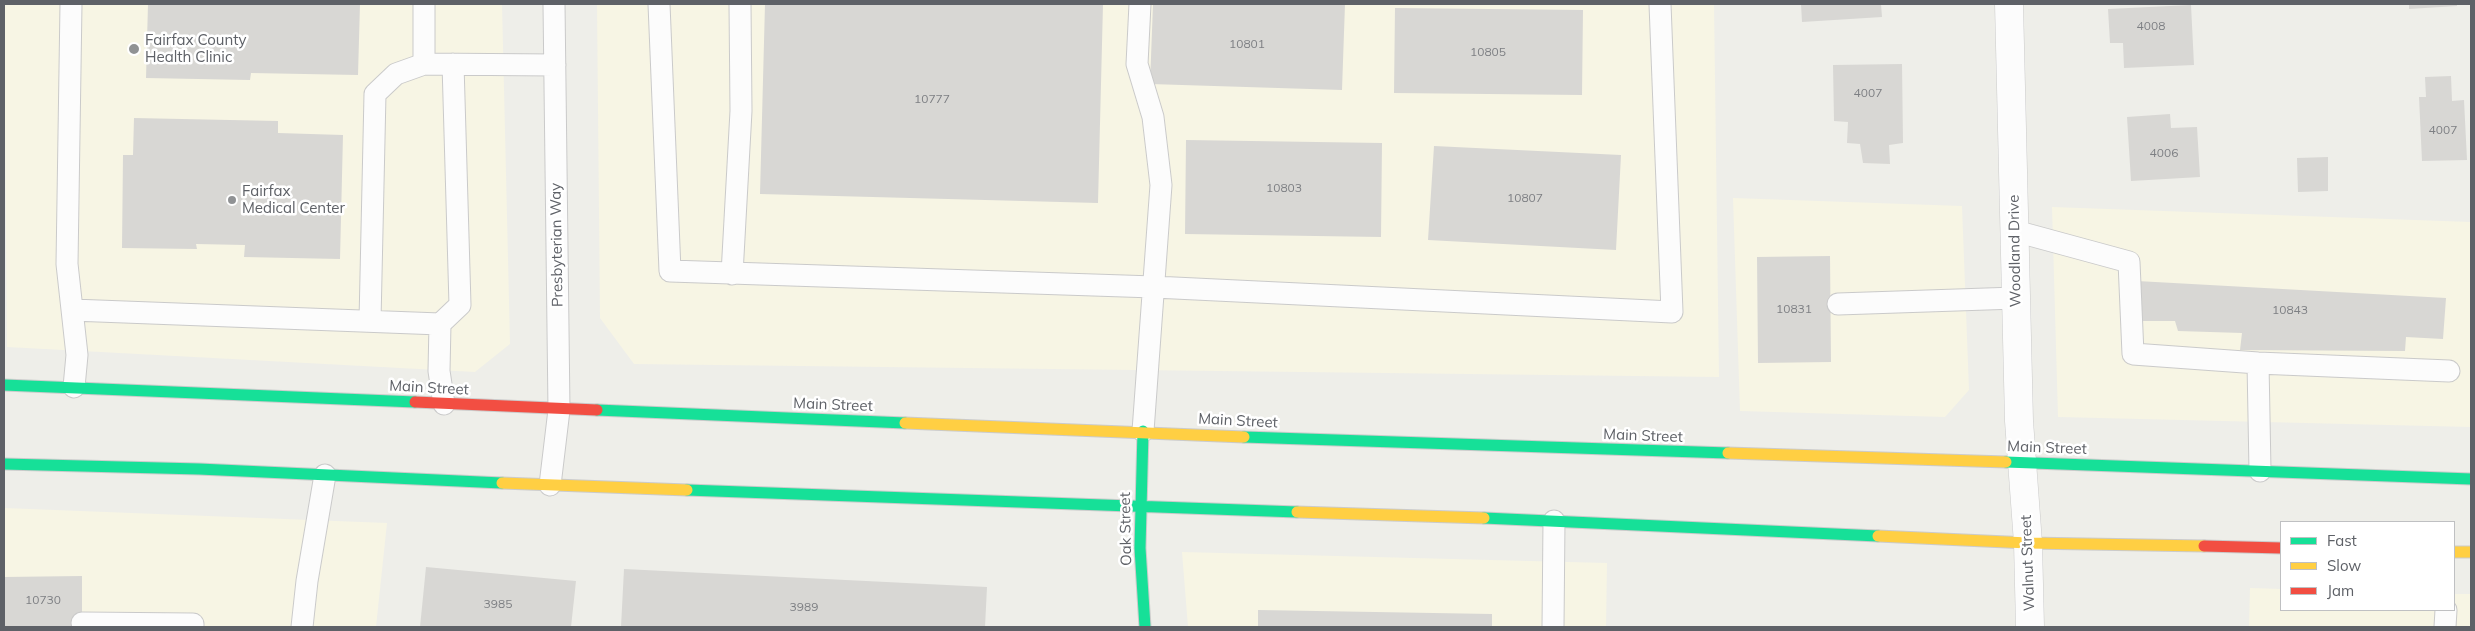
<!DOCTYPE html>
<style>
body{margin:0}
#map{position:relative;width:2475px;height:631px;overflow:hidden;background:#eeeee9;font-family:Mulish,sans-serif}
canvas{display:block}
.frame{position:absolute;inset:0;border:5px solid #5e6167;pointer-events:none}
.legend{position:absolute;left:2280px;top:521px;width:175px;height:90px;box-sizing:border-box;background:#fff;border:1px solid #bfc0c2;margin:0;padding:6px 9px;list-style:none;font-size:15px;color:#5e6167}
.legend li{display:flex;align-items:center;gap:10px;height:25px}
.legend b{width:25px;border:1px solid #bfc0c2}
</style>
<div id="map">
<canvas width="2475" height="631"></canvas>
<div class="frame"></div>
<ul class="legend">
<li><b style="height:6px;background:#16e098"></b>Fast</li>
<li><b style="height:6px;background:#ffcf43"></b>Slow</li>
<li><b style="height:6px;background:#f24e42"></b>Jam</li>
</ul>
</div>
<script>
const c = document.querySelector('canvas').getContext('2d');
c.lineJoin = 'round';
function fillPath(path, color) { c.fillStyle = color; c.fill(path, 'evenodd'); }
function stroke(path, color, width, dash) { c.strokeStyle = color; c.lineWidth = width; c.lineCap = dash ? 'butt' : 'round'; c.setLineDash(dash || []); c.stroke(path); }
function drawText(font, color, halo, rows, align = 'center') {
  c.font = font + ' Mulish,sans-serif'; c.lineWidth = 5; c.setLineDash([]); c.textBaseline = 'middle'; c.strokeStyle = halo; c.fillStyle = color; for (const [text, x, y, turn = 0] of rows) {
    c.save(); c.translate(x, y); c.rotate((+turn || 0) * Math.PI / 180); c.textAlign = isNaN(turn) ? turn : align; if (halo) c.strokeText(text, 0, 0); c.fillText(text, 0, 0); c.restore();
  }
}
fillPath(new Path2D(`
 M4 4H502L510 344 475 372 7 347Z
 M597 4H1714L1719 377 634 364 600 318Z
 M1733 198 1962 206 1969 390 1945 417 1740 411Z
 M2052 207 2471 222V427L2058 417Z
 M4 508 387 523 376 627H4Z
 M1182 552 1607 563 1606 627H1188Z
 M2250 588 2281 589V610H2454V594H2471V627H2249Z`), '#f7f5e4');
fillPath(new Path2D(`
 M148 4H360L358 75 251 73 250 80 146 78Z
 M765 4H1103L1098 203 760 194Z
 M1153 4H1345L1342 90 1150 84Z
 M1801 4H1881L1882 17 1802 22Z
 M2409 4H2457V6L2409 9Z
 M2191 5 2194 65 2124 68 2123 43H2110L2108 9Z
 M1395 8 1583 10 1582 95 1394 93Z
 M1902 64 1903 143 1889 145 1890 164 1863 163 1860 144 1847 143 1848 122 1834 121 1833 65Z
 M2451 76 2452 101 2464 100 2467 160 2422 161 2419 97H2426L2425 77Z
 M2170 114 2171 128 2197 127 2200 177 2131 181 2127 117Z
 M134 118 278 121V133L343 135 340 259 244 257 245 245 196 244 197 249 122 248 123 155H133Z
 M1186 140 1382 143 1381 237 1185 234Z
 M1434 146 1621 155 1616 250 1428 240Z
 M2328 157V191L2298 192 2297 158Z
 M1830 256 1831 362 1758 363 1757 257Z
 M2137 281 2446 298 2443 339 2406 337 2405 351 2240 350 2242 333 2178 331 2175 321H2134Z
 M426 567 576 581 571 627H420Z
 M624 569 987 587 985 627H621Z
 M82 576V627H4V577Z
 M1258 610 1492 614V627H1258Z`), '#d8d7d4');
const lane = new Path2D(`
 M71 4 67 264 77 355 74 387
 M424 4V64L555 65
 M659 4 670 271 1154 287 1672 312 1660 4
 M1140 4 1137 64 1153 117 1161 185 1143 431
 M2015 231 2129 262 2133 354 2258 363 2449 371
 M732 274 741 111 740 4
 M1838 304 2016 298
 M72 310 440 324 439 371 444 404
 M370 321 375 94 396 74 424 64
 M440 324 460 305 453 64
 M2258 363 2260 471
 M550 485 559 410 554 4
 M82 623 193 624V627
 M302 627 307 581 325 475
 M1553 627 1554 521
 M2445 627 2446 610`);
const street = new Path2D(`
 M2009 4 2019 421 2028 543 2030 627`);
const fast = new Path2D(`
 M4 385 415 402
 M597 410 905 423
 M1143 431 1140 548 1145 627
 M1244 437 1728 453
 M2006 462 2471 479
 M4 464 199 469 502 483
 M687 490 1297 512
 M1484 518 1878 536`);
const slow = new Path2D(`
 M905 423 1244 437
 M1728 453 2006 462
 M502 483 687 490
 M1297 512 1484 518
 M1878 536 2028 543 2204 546
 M2454 552H2471`);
const jam = new Path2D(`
 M415 402 597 410
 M2204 546 2281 548`);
stroke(lane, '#cacaca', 23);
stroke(street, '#cacaca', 29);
stroke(fast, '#cbcbcb', 13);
stroke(slow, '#cbcbcb', 13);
stroke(jam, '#cbcbcb', 13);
stroke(lane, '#fcfcfc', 21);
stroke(street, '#fcfcfc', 28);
stroke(fast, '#16e098', 11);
stroke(slow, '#ffcf43', 11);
stroke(jam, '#f24e42', 11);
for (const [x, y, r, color] of [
 [134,49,6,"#909294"],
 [232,200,5,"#909294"]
]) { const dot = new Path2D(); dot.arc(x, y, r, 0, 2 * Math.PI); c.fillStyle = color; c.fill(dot); stroke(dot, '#fff', 2); }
drawText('12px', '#7d7f83', null, [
 ["4008",2151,26],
 ["10801",1247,44],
 ["10805",1488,52],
 ["4007",1868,93],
 ["10777",932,99],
 ["4007",2443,130],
 ["4006",2164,153],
 ["10803",1284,188],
 ["10807",1525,198],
 ["10831",1794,309],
 ["10843",2290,310],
 ["10730",43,600],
 ["3985",498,604],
 ["3989",804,607]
]);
drawText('15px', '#5e6167', '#fff', [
 ["Fairfax County",145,40],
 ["Health Clinic",145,57],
 ["Fairfax",242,191],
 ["Medical Center",242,208]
], 'left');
drawText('15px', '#5e6167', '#fff', [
 ["Presbyterian Way",557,245,-91],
 ["Woodland Drive",2015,251,-91],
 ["Main Street",429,388,3],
 ["Main Street",833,405,2],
 ["Main Street",1238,421,3],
 ["Main Street",1643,436,2],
 ["Main Street",2047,448,2],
 ["Oak Street",1126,529,-91],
 ["Walnut Street",2028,563,-92]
]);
</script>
